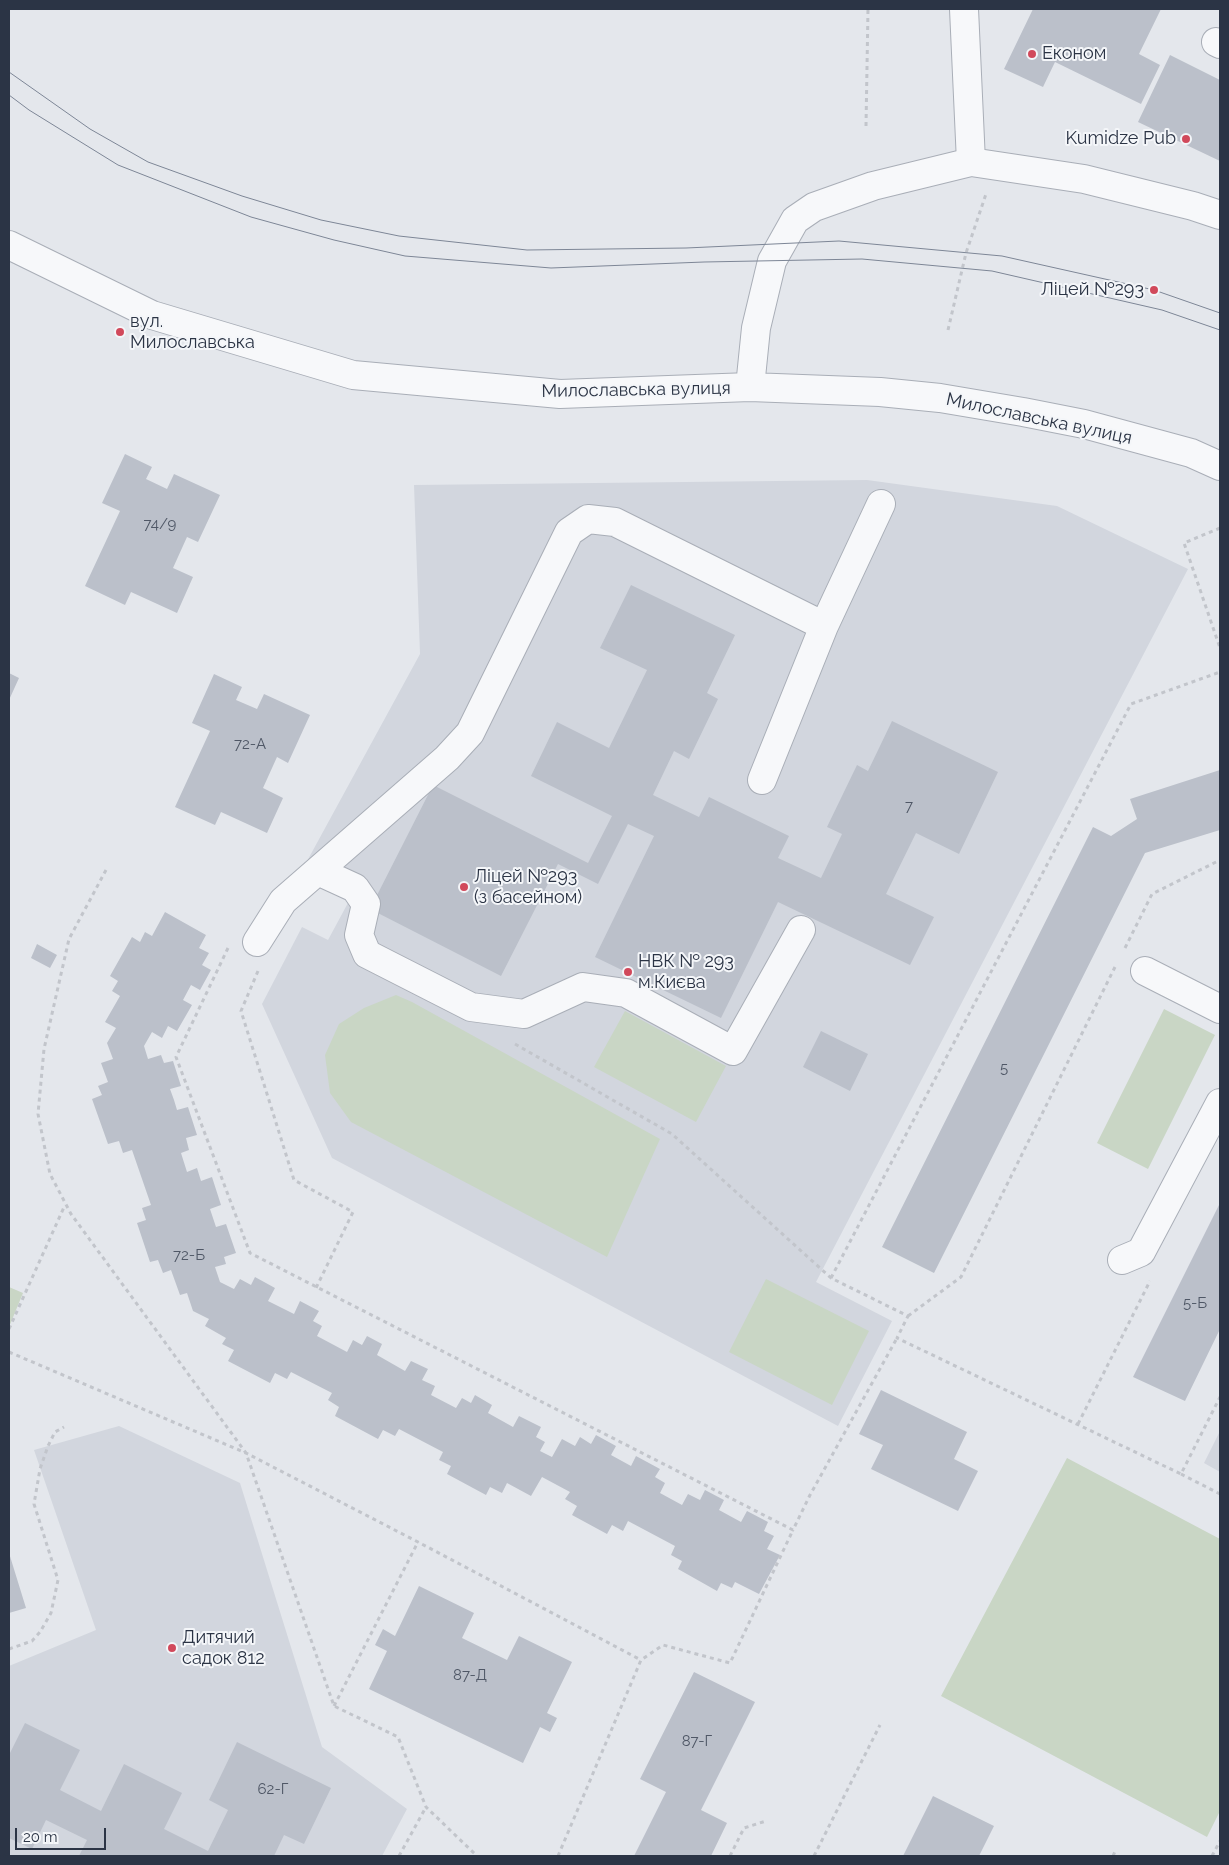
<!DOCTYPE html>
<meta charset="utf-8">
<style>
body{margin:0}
#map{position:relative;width:1229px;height:1865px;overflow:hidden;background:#e4e7ec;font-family:Raleway,sans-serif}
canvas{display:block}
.frame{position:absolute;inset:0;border:10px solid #2b3445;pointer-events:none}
.scale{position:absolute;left:15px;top:1828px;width:91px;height:22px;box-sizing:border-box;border:2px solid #2b3445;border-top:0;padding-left:6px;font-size:15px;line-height:18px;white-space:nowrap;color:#2b3445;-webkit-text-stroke:4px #f4f6f9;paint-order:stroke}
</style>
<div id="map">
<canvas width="1229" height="1865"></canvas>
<div class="frame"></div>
<div class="scale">20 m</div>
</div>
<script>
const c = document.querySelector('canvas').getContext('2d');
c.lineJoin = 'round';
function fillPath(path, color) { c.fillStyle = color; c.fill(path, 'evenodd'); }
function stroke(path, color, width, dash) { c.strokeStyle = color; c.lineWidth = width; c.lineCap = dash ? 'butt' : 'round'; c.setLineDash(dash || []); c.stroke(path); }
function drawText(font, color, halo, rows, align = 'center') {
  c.font = font + ' Raleway,sans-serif'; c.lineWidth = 4; c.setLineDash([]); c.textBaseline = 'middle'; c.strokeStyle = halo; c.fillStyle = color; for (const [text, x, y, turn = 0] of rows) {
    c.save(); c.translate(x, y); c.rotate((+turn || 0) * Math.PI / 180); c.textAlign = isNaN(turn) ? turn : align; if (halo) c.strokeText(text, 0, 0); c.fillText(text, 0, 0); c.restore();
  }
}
fillPath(new Path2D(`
 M867 480 1057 506 1188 569 816 1282 892 1321 838 1426 332 1158 262 1004 302 927 328 940 349 901 300 874 420 654 414 485Z
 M119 1426 240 1483 322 1747 407 1809 382 1856H9V1666L96 1630 34 1450Z
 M1220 1431V1472L1204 1463Z`), '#d2d6de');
fillPath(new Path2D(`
 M396 995 412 1002 660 1139 607 1257 351 1122 330 1093 325 1055 339 1024 364 1008Z
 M1164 1009 1215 1035 1148 1169 1097 1143Z
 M625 1011 726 1066 696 1122 594 1067Z
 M766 1279 869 1331 832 1405 729 1352Z
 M9 1287 23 1293 9 1327Z
 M1067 1458 1220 1539V1811L1207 1837 941 1696Z`), '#c9d6c5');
fillPath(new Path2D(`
 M1033 9H1161L1139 54 1160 65 1141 104 1055 62 1043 87 1004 69Z
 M1170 55 1220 80V161L1138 122Z
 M125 454 152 467 146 479 167 489 174 474 220 495 198 542 187 537 173 568 193 577 177 613 131 592 125 605 85 586 120 511 102 503Z
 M631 585 735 635 707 693 718 699 689 759 674 751 653 795 699 817 709 797 789 836 778 858 821 878 842 834 827 827 857 765 868 771 892 721 998 772 959 854 916 833 886 894 934 917 910 965 778 902 721 1018 595 957 654 836 628 824 598 884 558 864 501 976 370 909 433 785 588 863 612 816 531 776 557 722 609 748 647 670 600 648Z
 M9 673 19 678 9 700Z
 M214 674 242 687 236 700 257 709 264 694 310 715 288 763 277 757 263 788 283 798 267 833 221 812 215 825 175 807 210 731 192 723Z
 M1220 770V830L1145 853 934 1273 882 1247 1093 827 1111 836 1137 819 1130 799Z
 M165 912 206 935 199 948 209 953 202 965 211 970 200 990 191 985 183 1000 192 1005 177 1031 168 1026 162 1038 152 1032 144 1046 148 1059 161 1055 164 1063 173 1061 181 1086 170 1089 174 1100 177 1110 188 1107 197 1135 186 1138 189 1150 181 1153 187 1172 197 1168 201 1181 212 1177 221 1205 210 1209 216 1227 226 1224 236 1253 224 1257 226 1264 215 1267 220 1282 234 1289 240 1279 251 1285 255 1277 275 1288 268 1301 294 1314 300 1301 319 1311 313 1321 322 1326 317 1336 347 1352 353 1340 362 1345 367 1336 382 1344 377 1355 405 1371 411 1361 428 1369 422 1380 435 1386 431 1395 456 1408 462 1398 471 1403 475 1395 492 1405 488 1413 513 1427 519 1416 541 1427 536 1437 545 1442 540 1451 552 1457 562 1439 575 1446 580 1437 591 1444 596 1435 616 1446 611 1455 631 1466 636 1456 660 1469 655 1477 665 1483 660 1493 682 1505 688 1494 700 1500 705 1490 724 1500 719 1510 741 1522 747 1511 768 1522 764 1531 774 1536 767 1549 780 1555 759 1594 735 1582 732 1588 721 1583 717 1591 678 1569 682 1561 671 1555 675 1546 628 1521 623 1531 612 1525 607 1534 572 1515 577 1506 565 1499 570 1492 542 1477 531 1496 507 1483 502 1493 490 1487 486 1495 447 1474 451 1466 439 1460 443 1452 399 1429 395 1436 383 1430 378 1439 335 1416 339 1407 328 1400 332 1393 291 1372 287 1379 275 1373 270 1383 228 1361 234 1350 222 1344 226 1338 205 1326 209 1319 193 1311 187 1293 180 1295 171 1270 163 1273 158 1260 150 1262 137 1223 146 1220 142 1208 151 1205 132 1150 123 1153 119 1141 108 1144 92 1099 102 1095 98 1086 108 1082 101 1063 113 1059 107 1043 116 1028 105 1022 120 996 112 991 118 981 110 976 132 937 140 942 145 932 152 936Z
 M37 944 57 955 50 968 31 958Z
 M821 1031 868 1054 850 1091 803 1067Z
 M1220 1203V1329L1185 1401 1133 1377Z
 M881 1390 967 1432 954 1459 978 1471 958 1511 871 1469 883 1445 859 1434Z
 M9 1553 26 1608 9 1613Z
 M419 1586 474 1613 462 1638 507 1660 519 1636 572 1662 547 1713 557 1718 550 1732 540 1727 523 1763 369 1689 387 1651 375 1645 383 1629 395 1636Z
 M694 1672 755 1702 701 1810 727 1823 711 1856H634L666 1792 640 1779Z
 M25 1723 80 1750 60 1790 101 1811 124 1764 182 1793 164 1829 208 1851 228 1810 209 1800 237 1742 331 1788 304 1844 284 1835 274 1856H79L87 1840 46 1820 32 1849 9 1838V1755Z
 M933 1796 994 1826 979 1856H903Z`), '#bbc0ca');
const minor = new Path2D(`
 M964 9 971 162
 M1216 42 1220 44
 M9 245 152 315 353 375 560 394 750 387 880 392 940 398 1023 412 1084 424 1191 453 1220 466
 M750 387 756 328 772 261 795 220 814 207 873 186 971 162 1084 179 1193 206 1220 215
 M762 780 824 626 881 504
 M318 871 355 888 366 904 359 935 367 954 471 1007 524 1014 583 987 626 993 733 1051 801 930
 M257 942 283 901 447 758 470 733 569 532 588 519 615 522 824 626
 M1145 971 1220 1009
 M1122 1260 1141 1252 1220 1103`);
stroke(minor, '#a9aeb7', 30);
stroke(new Path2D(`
 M866 126 868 9
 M948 330 966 253 986 194
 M1220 528 1184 543 1220 648
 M106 870 69 939 44 1049 38 1114 50 1174 71 1214 246 1453 334 1706 398 1737 426 1807 477 1856
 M228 948 176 1057 250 1253 793 1530 810 1495 897 1338
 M1125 948 1152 894 1220 860
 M258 971 241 1011 294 1180 353 1212 316 1288
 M515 1044 672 1134 831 1278 908 1316 897 1338 1181 1474 1220 1397
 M831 1278 1131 704 1220 672
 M908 1316 961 1277 1115 967
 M9 1329 65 1205
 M9 1352 246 1453 418 1542 641 1660
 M1078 1424 1150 1281
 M1181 1474 1220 1494
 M9 1649 32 1641 40 1632 51 1613 58 1580 34 1504 40 1469 48 1446 55 1432 64 1427
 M334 1706 418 1542
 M399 1856 426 1807
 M558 1856 641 1660 663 1645 730 1663 793 1530
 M730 1856 744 1828 766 1821
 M814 1856 880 1725
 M1113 1856 1116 1849
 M1212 1856 1220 1841`), '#c2c5cb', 3, [4, 4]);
stroke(minor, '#f7f8fa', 28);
stroke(new Path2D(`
 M9 72 90 129 148 162 242 196 321 220 399 236 527 250 686 248 839 241 1002 256 1154 290 1220 313
 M9 95 29 110 118 165 251 217 334 240 405 256 551 268 704 262 862 259 992 271 1162 310 1220 330`), '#7d8696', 1);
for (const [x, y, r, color] of [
 [1032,54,5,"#d1495b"],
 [1186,139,5,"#d1495b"],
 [1154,290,5,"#d1495b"],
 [120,332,5,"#d1495b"],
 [464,887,5,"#d1495b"],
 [628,972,5,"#d1495b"],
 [172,1648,5,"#d1495b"]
]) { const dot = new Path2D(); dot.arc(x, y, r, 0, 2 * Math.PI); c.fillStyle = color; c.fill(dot); stroke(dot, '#f4f6f9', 2); }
drawText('15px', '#4f5766', null, [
 ["74/9",160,524],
 ["72-А",250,744],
 ["7",909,806],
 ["5",1004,1068],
 ["72-Б",189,1255],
 ["5-Б",1195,1303],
 ["87-Д",470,1675],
 ["87-Г",697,1741],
 ["62-Г",273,1789]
]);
drawText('18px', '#2b3445', '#f4f6f9', [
 ["Економ",1042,54],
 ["Kumidze Pub",1176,139,"right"],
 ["Ліцей №293",1144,290,"right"],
 ["вул.",130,322],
 ["Милославська",130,343],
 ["Ліцей №293",474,877],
 ["(з басейном)",474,898],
 ["НВК № 293",638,962],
 ["м.Києва",638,983],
 ["Дитячий",182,1638],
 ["садок 812",182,1659]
], 'left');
drawText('18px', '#2b3445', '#f4f6f9', [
 ["Милославська вулиця",636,390,-1],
 ["Милославська вулиця",1039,419,12]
]);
</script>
